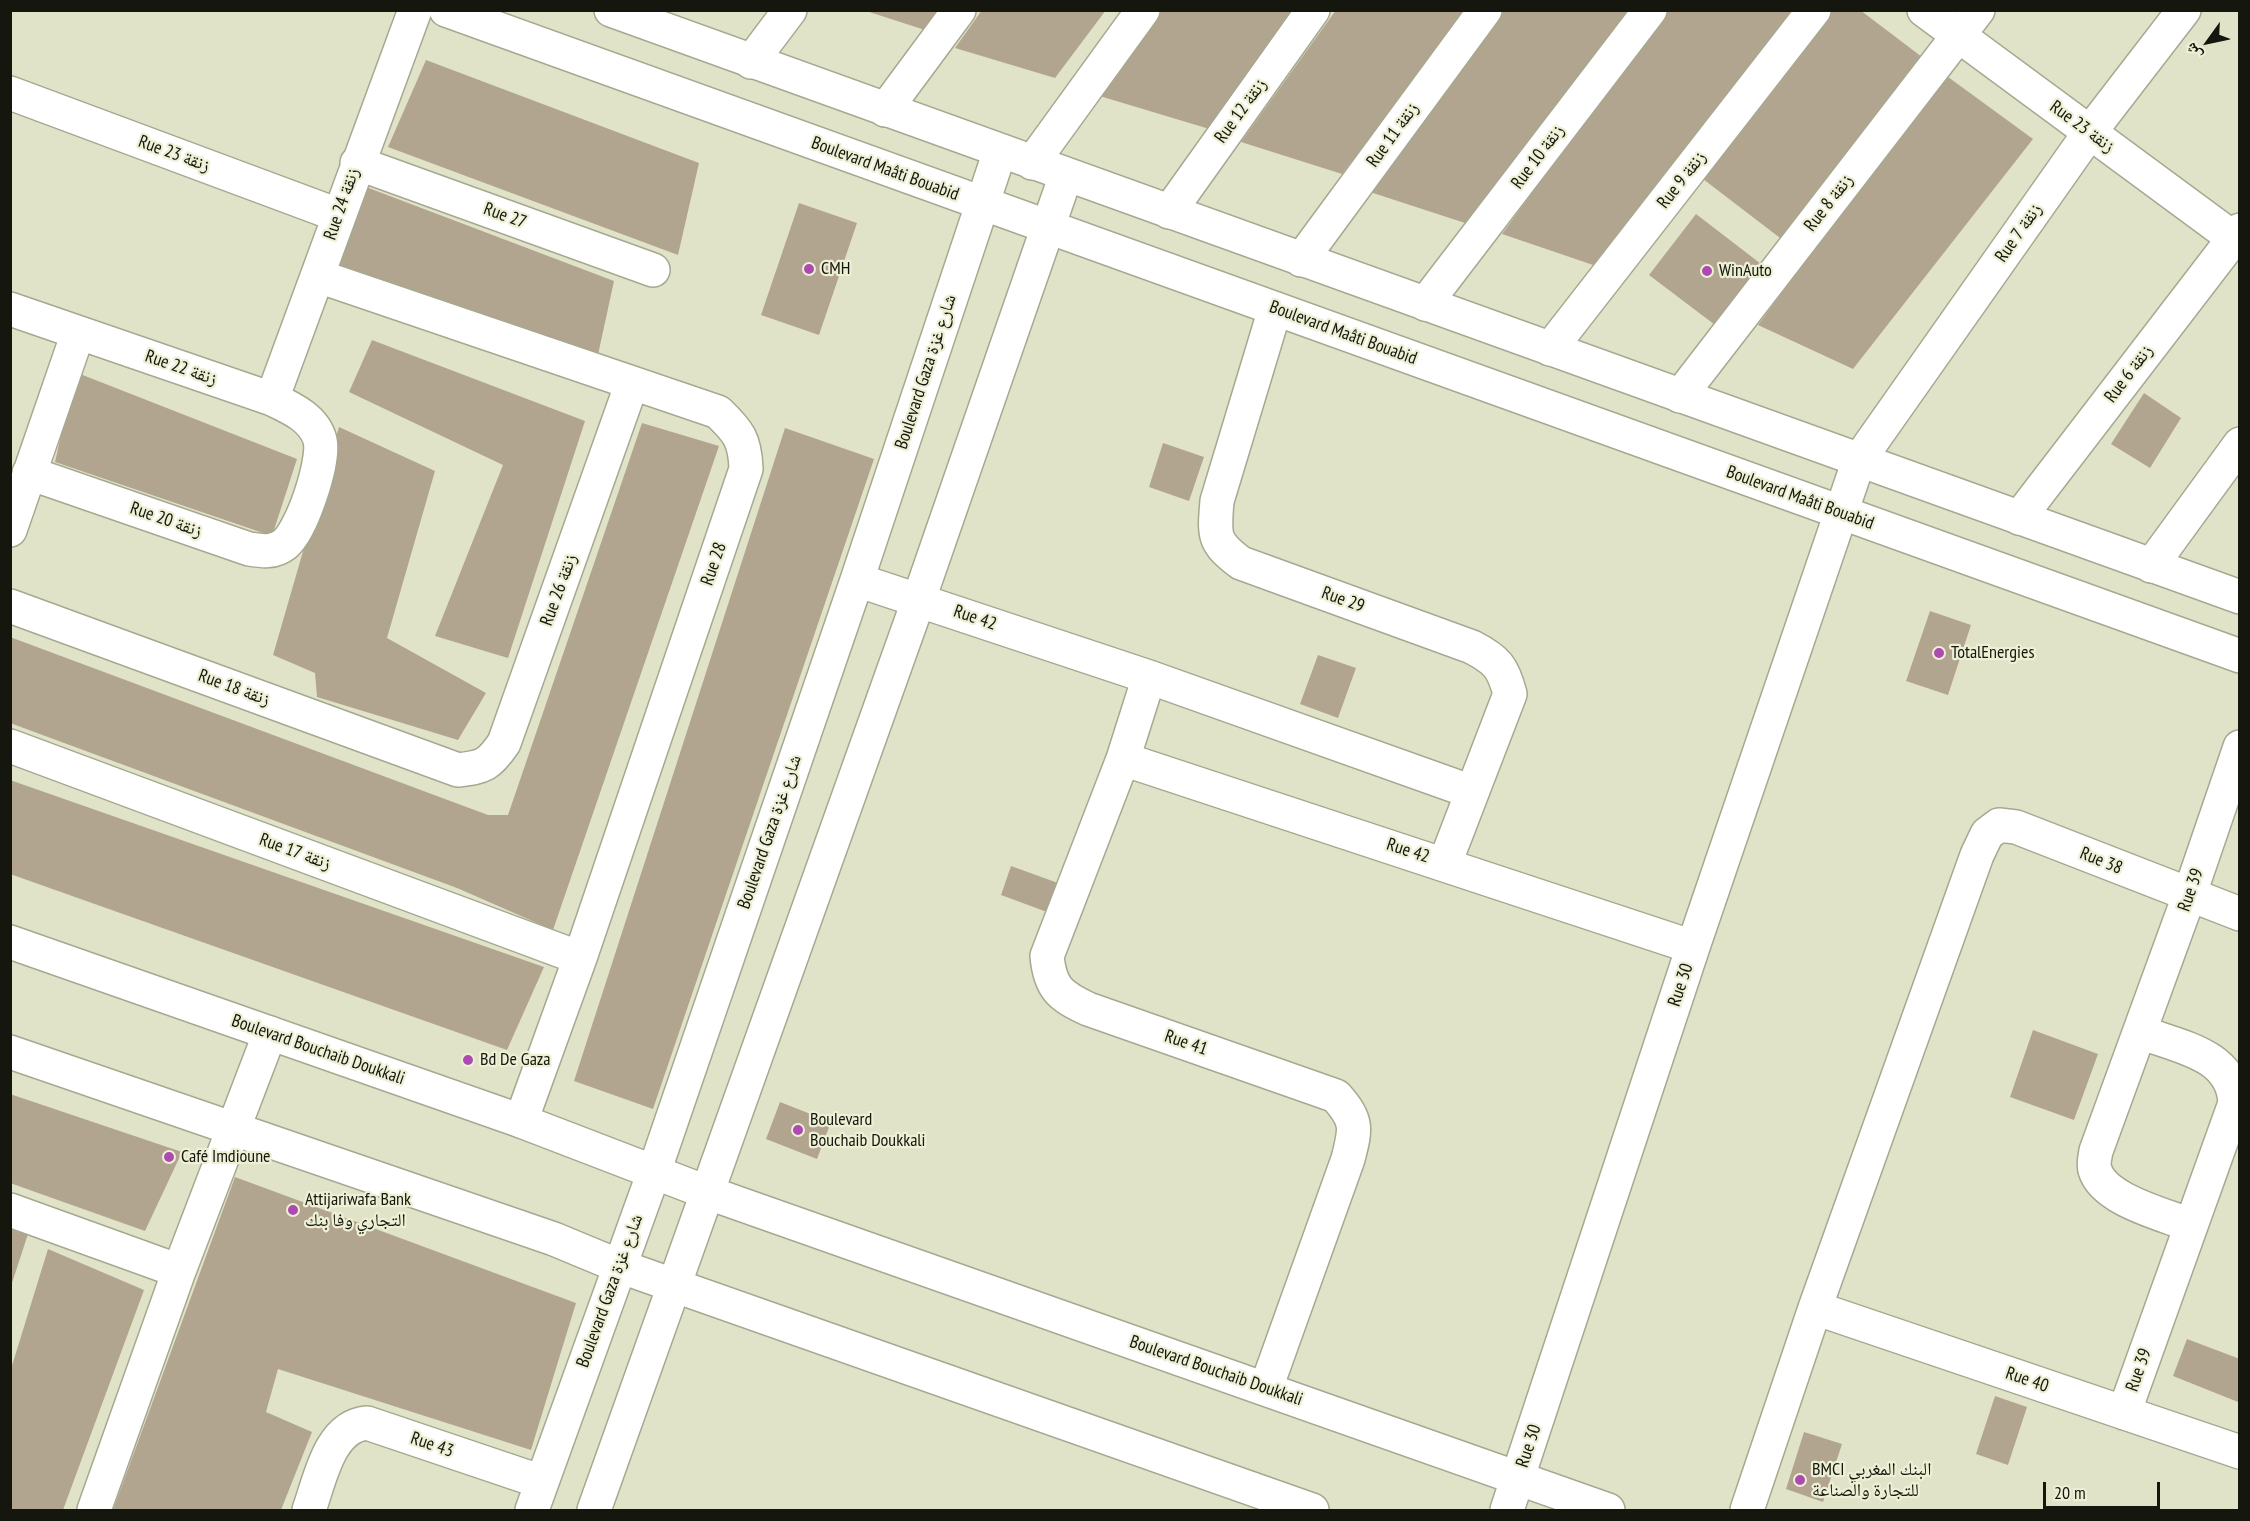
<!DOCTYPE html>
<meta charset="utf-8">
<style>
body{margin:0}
#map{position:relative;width:2250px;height:1521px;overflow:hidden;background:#e1e3c9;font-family:"PT Sans Narrow","Noto Naskh Arabic",sans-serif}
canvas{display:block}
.frame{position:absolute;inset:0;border:12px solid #15160d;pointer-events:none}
.north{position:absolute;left:2178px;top:12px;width:60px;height:60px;-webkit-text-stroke:4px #eef0d6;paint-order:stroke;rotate:237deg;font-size:16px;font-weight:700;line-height:24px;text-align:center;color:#15160d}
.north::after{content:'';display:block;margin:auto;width:21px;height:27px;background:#15160d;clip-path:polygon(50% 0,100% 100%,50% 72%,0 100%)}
.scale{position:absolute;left:2043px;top:1482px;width:117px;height:27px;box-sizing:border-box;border:3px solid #15160d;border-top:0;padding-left:8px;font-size:18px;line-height:21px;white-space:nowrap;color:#15160d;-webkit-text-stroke:4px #eef0d6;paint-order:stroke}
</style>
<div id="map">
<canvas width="2250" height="1521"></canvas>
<div class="frame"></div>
<div class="north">ش</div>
<div class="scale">20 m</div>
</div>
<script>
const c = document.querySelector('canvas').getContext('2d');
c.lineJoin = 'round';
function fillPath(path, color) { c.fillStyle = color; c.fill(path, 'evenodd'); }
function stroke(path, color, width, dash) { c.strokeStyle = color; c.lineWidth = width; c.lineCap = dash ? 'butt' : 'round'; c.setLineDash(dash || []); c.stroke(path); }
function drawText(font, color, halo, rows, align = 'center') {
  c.font = font + ' "PT Sans Narrow","Noto Naskh Arabic",sans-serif'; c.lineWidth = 4.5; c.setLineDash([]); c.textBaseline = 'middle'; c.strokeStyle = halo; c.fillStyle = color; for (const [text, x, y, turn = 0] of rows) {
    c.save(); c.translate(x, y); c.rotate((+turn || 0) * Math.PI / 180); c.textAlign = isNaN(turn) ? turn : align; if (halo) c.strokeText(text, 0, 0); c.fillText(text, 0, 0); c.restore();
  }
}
fillPath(new Path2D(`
 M863 10H940L925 30Z
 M982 10H1106L1055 78 955 48Z
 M1155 10H1305L1216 131 1093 94Z
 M1336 10H1467L1342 174 1241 142Z
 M1502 10H1630L1468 224 1367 191Z
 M1666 10H1794L1599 267 1502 234Z
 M1830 10H1860L1922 57 1784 241 1703 179Z
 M426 60 699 163 678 255 388 147Z
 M1944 74 2033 139 1853 369 1758 325Z
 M366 187 614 281 596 364 325 271Z
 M799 203 857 223 819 335 761 315Z
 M1696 214 1765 267 1719 328 1649 275Z
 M372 340 585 421 508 658 435 636 503 465 349 392Z
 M75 372 297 459 272 536 55 462Z
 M2144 393 2181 418 2150 468 2111 444Z
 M642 423 719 446 553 930 457 888 10 723V637L488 815H508Z
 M339 427 435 471 387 638 486 693 458 740 317 697 315 673 273 655Z
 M785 428 874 459 653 1109 574 1081Z
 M1163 443 1204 457 1189 501 1149 487Z
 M1930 611 1971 625 1948 695 1906 681Z
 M1318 655 1356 668 1338 718 1300 704Z
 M10 780 544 967 507 1050 10 874Z
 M1011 866 1058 883 1047 912 1001 895Z
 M2033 1030 2098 1054 2074 1120 2010 1097Z
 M10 1094 182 1152 145 1231 10 1183Z
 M780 1102 831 1122 817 1159 766 1139Z
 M235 1177 576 1303 531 1450 278 1369 266 1412 312 1432 281 1510H113Z
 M10 1229 28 1234 11 1286H10Z
 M48 1249 144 1290 63 1510H10V1372Z
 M2187 1339 2240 1359 2238 1402 2173 1376Z
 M1995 1396 2027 1407 2008 1465 1976 1454Z
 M1804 1432 1842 1444 1823 1502 1786 1489Z`), '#b2a58f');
const minor = new Path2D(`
 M1924 10 2240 243
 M751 62 790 10
 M10 93 338 215
 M885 110 959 10
 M357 163 653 270
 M1032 163 1143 10
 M1169 212 1313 10
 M1301 260 1485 10
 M318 276 718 412C739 432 745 440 746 469L580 958 521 1121
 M1425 304 1650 10
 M10 309 272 399C291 408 314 418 320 440 325 461 302 530 285 544 274 553 262 551 249 549L29 473
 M1275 309 1217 501C1214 536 1213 542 1241 563L1472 647C1497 660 1503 667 1510 694L1445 863
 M1550 349 1814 10
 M1680 396 1978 10
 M272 399 415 10
 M2019 518 2240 230
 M10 530 78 333
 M2151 566 2240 444
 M857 580 1149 677 1472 792
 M10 606 458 770C484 767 489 765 504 743L632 383
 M1149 677 1123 759 1047 956C1050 988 1060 996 1088 1009L1336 1096C1358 1121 1356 1128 1348 1159L1266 1388
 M10 746 580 958
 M1123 759 1693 947
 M10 1210 179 1271
 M2190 1225C2163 1214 2104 1200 2095 1170 2093 1164 2095 1157 2096 1151L2189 896 2240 747
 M1815 1308 2240 1452
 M2124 1413 2235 1103C2233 1054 2179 1047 2140 1032
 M94 1510 179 1271 270 1033
 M309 1510C320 1480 329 1426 367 1423L542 1482
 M532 1510 654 1172 857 580 1000 151
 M594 1510 919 599 1066 175
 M1507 1510 1693 947 1859 460 2090 132 2184 10
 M1747 1510 1815 1308 1977 855 1987 834 1999 825 2016 827 2240 914`);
const tertiary = new Path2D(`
 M446 10 2240 656
 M611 10 2240 597`);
const primary = new Path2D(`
 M10 942 521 1121 706 1192 1608 1510
 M10 1052 554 1239 619 1266 1312 1510`);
stroke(minor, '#a6a890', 36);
stroke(tertiary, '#a6a890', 36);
stroke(primary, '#a6a890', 36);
stroke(minor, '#fff', 33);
stroke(tertiary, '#fff', 33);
stroke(primary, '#fff', 33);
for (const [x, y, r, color] of [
 [809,269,6,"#ad4ab0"],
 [1707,271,6,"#ad4ab0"],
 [1939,653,6,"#ad4ab0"],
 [468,1060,6,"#ad4ab0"],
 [798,1130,6,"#ad4ab0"],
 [169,1157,6,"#ad4ab0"],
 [293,1210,6,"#ad4ab0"],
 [1800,1480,6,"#ad4ab0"]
]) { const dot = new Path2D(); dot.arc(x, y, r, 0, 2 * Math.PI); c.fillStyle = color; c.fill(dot); stroke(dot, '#eef0d6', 2); }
drawText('18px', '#15160d', '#eef0d6', [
 ["Rue 12 زنقة",1241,111,-54],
 ["Rue 23 زنقة",2082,127,36],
 ["Rue 11 زنقة",1393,135,-54],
 ["Rue 23 زنقة",174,154,20],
 ["Rue 10 زنقة",1538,157,-53],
 ["Boulevard Maâti Bouabid",885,169,20],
 ["Rue 9 زنقة",1682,180,-52],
 ["Rue 8 زنقة",1829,203,-52],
 ["Rue 24 زنقة",342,204,-71],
 ["Rue 27",505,216,20],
 ["Rue 7 زنقة",2019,233,-55],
 ["Boulevard Maâti Bouabid",1343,333,20],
 ["Rue 22 زنقة",181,368,19],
 ["Boulevard Gaza شارع غزة",926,372,-72],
 ["Rue 6 زنقة",2129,374,-53],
 ["Boulevard Maâti Bouabid",1800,498,20],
 ["Rue 20 زنقة",166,520,19],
 ["Rue 28",714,564,-71],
 ["Rue 26 زنقة",559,590,-70],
 ["Rue 29",1343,600,20],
 ["Rue 42",975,618,19],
 ["Rue 18 زنقة",234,688,20],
 ["Boulevard Gaza شارع غزة",770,832,-71],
 ["Rue 42",1408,851,18],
 ["Rue 17 زنقة",295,852,20],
 ["Rue 38",2101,861,22],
 ["Rue 39",2191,890,-71],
 ["Rue 30",1681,985,-72],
 ["Rue 41",1186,1043,19],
 ["Boulevard Bouchaib Doukkali",318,1050,19],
 ["Boulevard Gaza شارع غزة",610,1291,-70],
 ["Rue 39",2139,1370,-71],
 ["Boulevard Bouchaib Doukkali",1216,1371,19],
 ["Rue 40",2027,1380,19],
 ["Rue 43",432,1445,19],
 ["Rue 30",1529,1446,-72]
]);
drawText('18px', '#15160d', '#eef0d6', [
 ["CMH",821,269],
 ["WinAuto",1719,271],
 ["TotalEnergies",1951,653],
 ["Bd De Gaza",480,1060],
 ["Boulevard",810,1120],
 ["Bouchaib Doukkali",810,1141],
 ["Café Imdioune",181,1157],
 ["Attijariwafa Bank",305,1200],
 ["التجاري وفا بنك",305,1221],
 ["BMCI البنك المغربي",1812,1470],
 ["للتجارة والصناعة",1812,1491]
], 'left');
</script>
